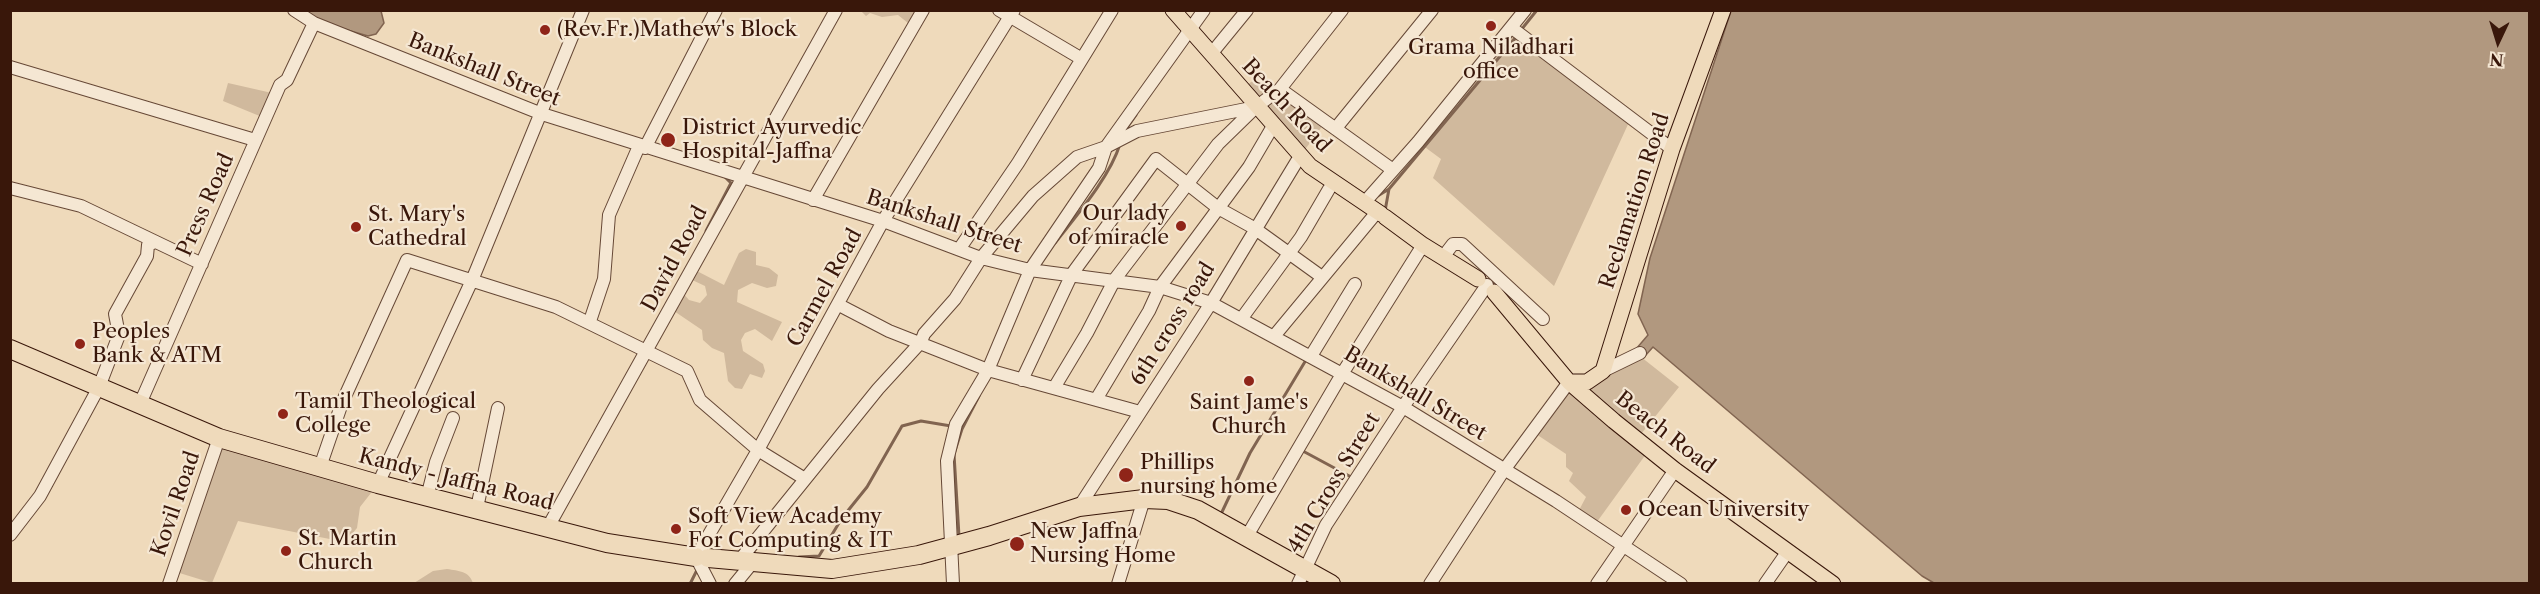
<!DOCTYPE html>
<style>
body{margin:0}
#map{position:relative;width:2540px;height:594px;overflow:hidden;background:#efdabb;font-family:"Libre Caslon Text",serif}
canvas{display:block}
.frame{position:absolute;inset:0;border:12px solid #39170a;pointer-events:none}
.north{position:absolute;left:2468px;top:12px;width:60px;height:60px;-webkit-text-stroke:4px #f5e7d3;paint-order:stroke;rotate:184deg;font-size:16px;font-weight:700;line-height:24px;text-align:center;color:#39170a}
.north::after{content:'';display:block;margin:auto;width:21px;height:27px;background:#39170a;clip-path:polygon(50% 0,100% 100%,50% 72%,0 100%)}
</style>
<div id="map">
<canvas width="2540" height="594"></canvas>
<div class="frame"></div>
<div class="north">N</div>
</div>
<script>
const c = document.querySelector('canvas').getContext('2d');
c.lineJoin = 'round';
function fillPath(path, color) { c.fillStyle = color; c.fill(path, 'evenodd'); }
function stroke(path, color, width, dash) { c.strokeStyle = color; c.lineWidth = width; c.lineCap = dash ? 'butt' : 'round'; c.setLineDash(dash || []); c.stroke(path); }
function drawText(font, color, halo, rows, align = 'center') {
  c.font = font + ' "Libre Caslon Text",serif'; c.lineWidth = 4.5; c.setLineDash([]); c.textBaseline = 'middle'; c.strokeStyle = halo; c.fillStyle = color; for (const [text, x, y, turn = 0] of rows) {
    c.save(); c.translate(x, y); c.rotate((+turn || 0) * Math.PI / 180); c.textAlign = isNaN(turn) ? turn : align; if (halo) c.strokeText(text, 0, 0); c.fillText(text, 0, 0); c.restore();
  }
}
fillPath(new Path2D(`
 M860 10 912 11 920 15 913 27 898 15 882 17 870 13 866 16Z
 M1512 28 1630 120 1554 286 1433 178 1441 159 1418 142Z
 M1259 80 1280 89 1326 121 1301 155 1245 87 1251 82Z
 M228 83 272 93 262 117 223 101Z
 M746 249 756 252V265L769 268 778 275 776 286 767 288 752 283 738 290 737 302 782 322 772 341 755 329 745 333 741 340 743 351 763 364 765 371 762 378 750 374 742 389 735 388 728 381 724 353 712 348 703 340 702 330 671 309 681 291 689 300 700 303 707 295 705 286 688 278 693 269 724 285 739 253Z
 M1636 353 1679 387 1637 439 1649 450 1594 526 1577 514 1586 497 1569 481 1573 473 1566 467V454L1533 432 1569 382Z
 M219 438 378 484 360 507 357 528 345 542 238 521 212 583 173 571Z
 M447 569C459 571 469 571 473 583H414L433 571Z`), '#d0b99d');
const water = new Path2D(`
 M299 11H381L384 23 376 34 368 36 316 21Z
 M1731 11H2529V583H1934L1922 576 1653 347 1645 356 1636 349 1648 335 1638 314 1650 258Z`);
fillPath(water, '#b1987f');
stroke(water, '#816450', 1.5);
stroke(new Path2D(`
 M1521 30 1537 10
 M1124 132 1136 115
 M1376 197 1389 189 1517 36
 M1385 211 1389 189
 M706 231 731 183 725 177
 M1055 243C1076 216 1110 177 1120 144
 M958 427 962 429 979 396
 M1301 450 1353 478
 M1221 514 1250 453 1306 360
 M959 536 954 454 962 429
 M799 557 819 556 842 518 867 487 902 426 921 421 951 426
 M690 584 697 570`), '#816450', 3);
const minor = new Path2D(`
 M294 10 314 23 542 114 883 221 981 258 1030 270 1160 287 1211 303 1403 407 1556 501 1681 584
 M999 10 1082 59
 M1342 10 1280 89 1393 170
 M1512 28 1672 149
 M1211 54 1247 10
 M10 67 255 140
 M1336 128 1432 10
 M645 148 716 10
 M10 188 81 206 202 264
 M813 200 923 10
 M1364 203 1418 142 1525 10
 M960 248 1018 163 1112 10
 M1443 257 1453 244H1462L1543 319
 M839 305 889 331 988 370 1140 412
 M1242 318 1301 237 1329 189
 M590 321 604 279 609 215 639 146
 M1275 335 1377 212
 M1311 356 1355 284
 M1603 371 1640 353
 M1022 380 1072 274 1156 159 1218 208 1254 228 1322 277
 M1054 388 1087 333 1115 279 1218 144 1256 107 1280 89
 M1097 398 1149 311 1160 287 1249 167 1273 126
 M139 406 280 85 287 80 314 23
 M320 467 342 403 407 260 556 307 687 371 700 400 758 450 805 479
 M378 484 473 278 583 10
 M427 497 436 462 453 418
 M1079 507 1211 303 1297 161
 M477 508 498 408
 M548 527 836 10
 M10 535 40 496 99 387 119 335 115 314 147 256 148 245 155 242
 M1247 536 1342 374 1423 245
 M739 561 878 389 921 342 924 334 955 299 981 258 1033 196 1077 157 1106 147 1137 131 1256 107
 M169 584 219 438
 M710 584 696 557 758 450 883 221 1014 10
 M735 584 753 562
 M953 584 947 461 956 424 988 370 1030 270 1099 168 1106 147 1204 10
 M1118 584 1144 499
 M1298 584 1326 525 1403 407 1487 285
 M1430 584 1504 470 1569 382
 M1597 584 1675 470
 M1765 584 1788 551`);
const major = new Path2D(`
 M1173 10 1310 166 1381 214
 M1385 217 1423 245 1478 279
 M1494 292 1569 382 1614 421 1675 470 1833 584
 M1569 382H1587L1603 371 1672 149 1723 10`);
const highway = new Path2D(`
 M10 349 219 438 378 484 607 543 696 557
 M708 558 832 569 919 555 989 536 1079 507 1144 499 1168 500 1198 510 1331 584`);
stroke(minor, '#664836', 14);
stroke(major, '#39170a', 17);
stroke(highway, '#39170a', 20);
stroke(minor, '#f5e7d3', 12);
stroke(major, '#efdabb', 15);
stroke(highway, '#efdabb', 18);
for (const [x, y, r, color] of [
 [1491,26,6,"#8f2418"],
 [545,30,6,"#8f2418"],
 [668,140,8,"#8f2418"],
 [1181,226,6,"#8f2418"],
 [356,227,6,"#8f2418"],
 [80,344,6,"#8f2418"],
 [1249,381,6,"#8f2418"],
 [283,414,6,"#8f2418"],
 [1126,475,8,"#8f2418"],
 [1626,510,6,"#8f2418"],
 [676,529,6,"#8f2418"],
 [1017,544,8,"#8f2418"],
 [286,551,6,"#8f2418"]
]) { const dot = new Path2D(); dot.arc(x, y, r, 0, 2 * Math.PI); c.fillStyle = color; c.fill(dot); stroke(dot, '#f5e7d3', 2); }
drawText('21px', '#39170a', '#f5e7d3', [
 ["(Rev.Fr.)Mathew's Block",557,30],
 ["Grama Niladhari",1491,48,"center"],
 ["office",1491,72,"center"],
 ["District Ayurvedic",682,128],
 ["Hospital-Jaffna",682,152],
 ["Our lady",1169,214,"right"],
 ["of miracle",1169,238,"right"],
 ["St. Mary's",368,215],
 ["Cathedral",368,239],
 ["Peoples",92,332],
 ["Bank & ATM",92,356],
 ["Tamil Theological",295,402],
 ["College",295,426],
 ["Saint Jame's",1249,403,"center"],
 ["Church",1249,427,"center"],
 ["Phillips",1140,463],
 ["nursing home",1140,487],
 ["Ocean University",1638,510],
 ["Soft View Academy",688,517],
 ["For Computing & IT",688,541],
 ["New Jaffna",1030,532],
 ["Nursing Home",1030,556],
 ["St. Martin",298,539],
 ["Church",298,563]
], 'left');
drawText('21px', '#39170a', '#f5e7d3', [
 ["Bankshall Street",484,70,22],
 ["Beach Road",1286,106,47],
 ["Reclamation Road",1635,201,-72],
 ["Press Road",206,205,-66],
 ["Bankshall Street",944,222,18],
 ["David Road",675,259,-62],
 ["Carmel Road",825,288,-61],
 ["6th cross road",1173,324,-58],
 ["Bankshall Street",1415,394,31],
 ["Beach Road",1665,433,38],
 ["Kandy - Jaffna Road",456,480,14],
 ["4th Cross Street",1334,483,-59],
 ["Kovil Road",176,504,-71]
]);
</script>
